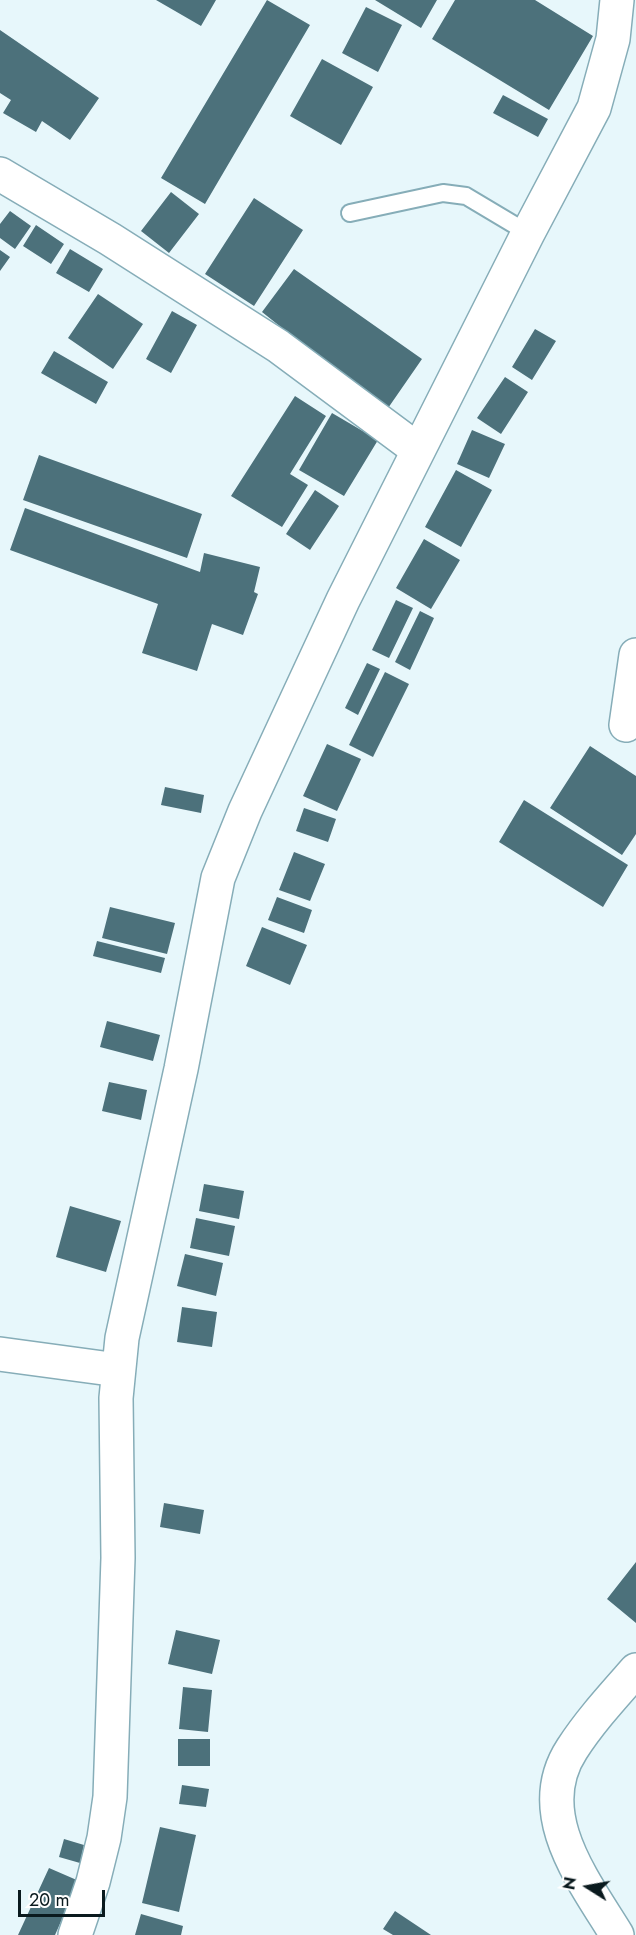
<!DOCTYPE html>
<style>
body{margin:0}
#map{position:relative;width:636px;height:1935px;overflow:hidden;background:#e7f7fb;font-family:Jost,sans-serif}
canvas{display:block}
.north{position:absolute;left:558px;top:1857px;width:60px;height:60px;-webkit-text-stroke:4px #fff;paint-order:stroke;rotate:281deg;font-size:16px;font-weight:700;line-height:24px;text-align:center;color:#0a1a1e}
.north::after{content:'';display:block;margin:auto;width:21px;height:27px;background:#0a1a1e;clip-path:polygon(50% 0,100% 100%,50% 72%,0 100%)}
.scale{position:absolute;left:18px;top:1890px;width:87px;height:27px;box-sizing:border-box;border:3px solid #0a1a1e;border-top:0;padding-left:8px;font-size:18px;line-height:21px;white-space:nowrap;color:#0a1a1e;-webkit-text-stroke:4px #fff;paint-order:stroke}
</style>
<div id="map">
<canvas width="636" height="1935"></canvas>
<div class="north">N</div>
<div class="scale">20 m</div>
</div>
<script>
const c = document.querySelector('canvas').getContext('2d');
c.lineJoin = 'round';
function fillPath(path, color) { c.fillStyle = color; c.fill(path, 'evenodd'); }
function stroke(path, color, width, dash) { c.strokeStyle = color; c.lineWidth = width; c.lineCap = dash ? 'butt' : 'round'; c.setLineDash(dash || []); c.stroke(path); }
fillPath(new Path2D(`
 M156 0H216L201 26Z
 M267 0 310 25 205 204 161 178Z
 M375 0H437L421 28Z
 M455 0H535L593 36 549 110 432 39Z
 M366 7 402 25 378 72 342 53Z
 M0 30 99 98 70 140 42 121 36 132 3 113 11 100 0 93Z
 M322 59 373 87 341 145 290 116Z
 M503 95 548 119 538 137 493 113Z
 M171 192 199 214 169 253 141 231Z
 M254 198 303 230 254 306 205 274Z
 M10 211 31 226 15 249 0 238V224Z
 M36 225 64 244 51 264 23 246Z
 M70 249 103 269 89 292 56 273Z
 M0 250 10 257 0 271Z
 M294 269 422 359 386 411 262 312Z
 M98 294 143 324 113 369 68 338Z
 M172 311 197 325 171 373 146 359Z
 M535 329 556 341 532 380 512 367Z
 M54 351 108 382 96 404 41 373Z
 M505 377 528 392 501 434 477 418Z
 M295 396 326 416 290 474 308 485 282 527 231 496Z
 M332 413 378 440 344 496 299 470Z
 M472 430 505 444 489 478 457 464Z
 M39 455 202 514 187 558 23 500Z
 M456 470 492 490 461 547 425 527Z
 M315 490 339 506 310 550 286 534Z
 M25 508 200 572 204 553 260 567 254 592 258 594 243 635 212 624 197 671 142 653 158 604 10 550Z
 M424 539 460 560 431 609 396 588Z
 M396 600 413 608 389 658 372 650Z
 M420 611 434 618 410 670 395 662Z
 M367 663 380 669 358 715 345 708Z
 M385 672 409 684 373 757 349 745Z
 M327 744 361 759 337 811 303 796Z
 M590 746 636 776V834L622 855 550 808Z
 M165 787 204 795 201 813 161 805Z
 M524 800 628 865 603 907 499 842Z
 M304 808 336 819 328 842 296 831Z
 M294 852 325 864 310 901 279 890Z
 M277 897 312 910 304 933 268 920Z
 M110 907 175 923 167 954 102 938Z
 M262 927 307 945 290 985 246 966Z
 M97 941 165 958 161 973 93 956Z
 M107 1021 160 1035 153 1061 100 1047Z
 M109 1082 147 1090 141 1120 102 1111Z
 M204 1184 244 1191 239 1219 199 1211Z
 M70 1206 121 1221 106 1272 56 1257Z
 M196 1218 235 1226 229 1256 190 1248Z
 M185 1254 223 1263 216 1296 177 1286Z
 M182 1307 217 1312 212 1347 177 1342Z
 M164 1503 204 1510 200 1534 160 1527Z
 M636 1562V1623L607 1599Z
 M176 1630 220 1640 212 1674 168 1664Z
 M183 1687 212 1690 208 1732 179 1729Z
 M178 1739H210V1766H178Z
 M182 1785 209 1789 206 1807 179 1804Z
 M160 1827 196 1835 179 1912 142 1903Z
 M64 1839 84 1845 80 1863 59 1857Z
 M49 1868 79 1881 55 1935H18Z
 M395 1911 431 1935H393L383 1929Z
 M141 1914 183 1926 181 1935H135Z`), '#4c717b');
const lane = new Path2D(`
 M350 213 443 193 466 196 528 233`);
const street = new Path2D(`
 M0 174 110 239 278 346 418 450
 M626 725 636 655
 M0 1354 118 1370
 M617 1935C584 1881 530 1813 572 1749 590 1721 614 1695 636 1670`);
const secondary = new Path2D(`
 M75 1935 93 1882 104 1838 110 1797 118 1558 116 1398 122 1338 181 1069 218 878 245 811 343 600 528 233 594 108 613 39 617 0`);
stroke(lane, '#86adb8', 20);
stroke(street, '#86adb8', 36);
stroke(secondary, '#86adb8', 36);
stroke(lane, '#fff', 16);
stroke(street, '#fff', 33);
stroke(secondary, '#fff', 33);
</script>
